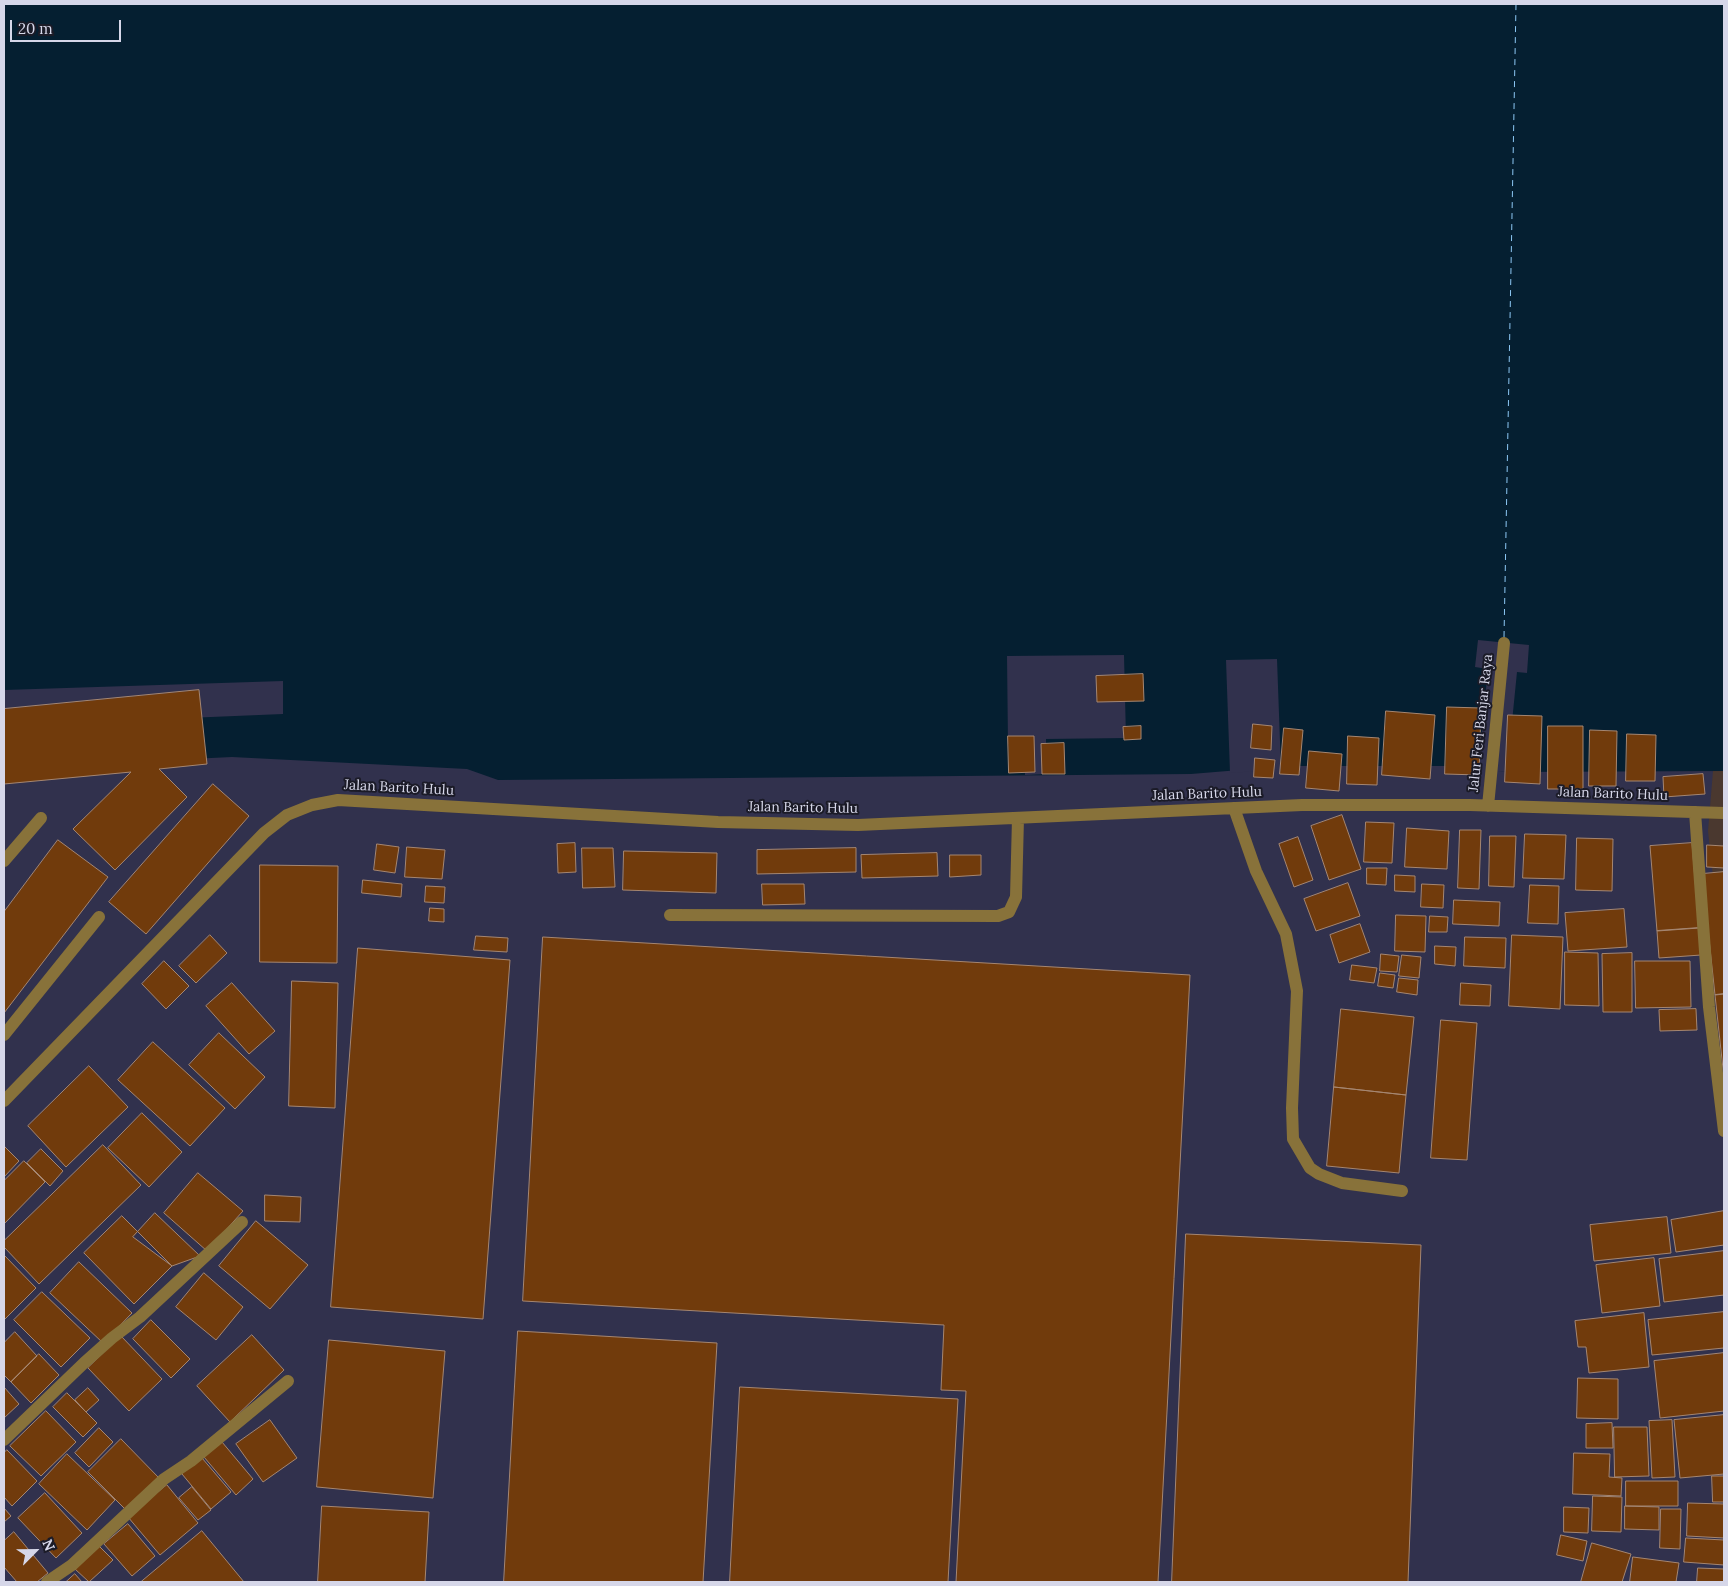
<!DOCTYPE html>
<style>
body{margin:0}
#map{position:relative;width:1728px;height:1586px;overflow:hidden;background:#31314d;font-family:Lora,serif}
canvas{display:block}
.frame{position:absolute;inset:0;border:5px solid #d6d7e9;pointer-events:none}
.north{position:absolute;left:10px;top:1526px;width:50px;height:50px;-webkit-text-stroke:4px #1b1b27;paint-order:stroke;rotate:67deg;font-size:14px;font-weight:700;line-height:20px;text-align:center;color:#d6d7e9}
.north::after{content:'';display:block;margin:auto;width:18px;height:22px;background:#d6d7e9;clip-path:polygon(50% 0,100% 100%,50% 72%,0 100%)}
.scale{position:absolute;left:10px;top:20px;width:111px;height:22px;box-sizing:border-box;border:2px solid #d6d7e9;border-top:0;padding-left:6px;font-size:15px;line-height:18px;white-space:nowrap;color:#d6d7e9;-webkit-text-stroke:4px #1b1b27;paint-order:stroke}
</style>
<div id="map">
<canvas width="1728" height="1586"></canvas>
<div class="frame"></div>
<div class="north">N</div>
<div class="scale">20 m</div>
</div>
<script>
const c = document.querySelector('canvas').getContext('2d');
c.lineJoin = 'round';
function fillPath(path, color) { c.fillStyle = color; c.fill(path, 'evenodd'); }
function stroke(path, color, width, dash) { c.strokeStyle = color; c.lineWidth = width; c.lineCap = dash ? 'butt' : 'round'; c.setLineDash(dash || []); c.stroke(path); }
function drawText(font, color, halo, rows, align = 'center') {
  c.font = font + ' Lora,serif'; c.lineWidth = 4; c.setLineDash([]); c.textBaseline = 'middle'; c.strokeStyle = halo; c.fillStyle = color; for (const [text, x, y, turn = 0] of rows) {
    c.save(); c.translate(x, y); c.rotate((+turn || 0) * Math.PI / 180); c.textAlign = isNaN(turn) ? turn : align; if (halo) c.strokeText(text, 0, 0); c.fillText(text, 0, 0); c.restore();
  }
}
fillPath(new Path2D(`
 M1713 771H1724V978L1708 831Z`), '#4a382f');
fillPath(new Path2D(`
 M4 4H1724V771L1507 772 1459 766H1288L1191 774 498 780 467 769 232 757 4 768Z`), '#051f31');
fillPath(new Path2D(`
 M1478 640 1529 645 1527 673 1517 672 1507 772 1478 770 1488 669 1475 667Z
 M1124 655 1126 738 1046 739 1047 774 1025 775V744H1008L1007 656Z
 M1277 659 1281 769 1230 773 1226 660Z
 M283 681V714L187 718 188 760 4 768V690Z`), '#31314d');
stroke(new Path2D(`
 M1504 637 1516 4`), '#8dc8f5', 1, [6, 5]);
const building = new Path2D(`
 M1143 674 1144 701 1097 702 1096 676Z
 M199 690 207 764 159 769 187 797 115 870 73 829 131 772 4 784V709Z
 M1447 707 1481 708 1479 775 1445 774Z
 M1386 711 1435 715 1430 779 1382 775Z
 M1508 715 1542 716 1540 784 1505 782Z
 M1253 724 1272 726 1271 750 1251 748Z
 M1141 726V739L1124 740 1123 727Z
 M1548 726H1583V789H1548Z
 M1284 728 1303 730 1299 775 1280 774Z
 M1590 730 1617 731 1616 786H1589Z
 M1627 734 1656 735 1655 781H1626Z
 M1008 736H1034L1035 772 1009 773Z
 M1348 736 1379 738 1377 785 1347 784Z
 M1064 743 1065 774H1042L1041 744Z
 M1309 751 1342 754 1339 791 1306 788Z
 M1255 758 1275 760 1273 778 1254 777Z
 M1703 774 1705 794 1664 797 1663 777Z
 M213 784 249 816 146 934 109 902Z
 M1342 815 1361 869 1329 880 1311 826Z
 M1366 822 1394 823 1392 863 1364 862Z
 M1407 828 1449 831 1447 869 1405 867Z
 M1460 830H1481L1479 889 1458 888Z
 M1525 834 1566 835 1564 879 1523 878Z
 M1490 836H1516L1514 887 1489 886Z
 M1298 837 1313 880 1294 887 1279 844Z
 M1577 838 1613 839 1612 891 1576 890Z
 M58 840 108 877 4 1013V912Z
 M575 843 576 872 558 873 557 844Z
 M1692 843 1699 928 1657 931 1650 846Z
 M377 844 399 847 395 873 374 870Z
 M1707 845 1724 846V868L1707 867Z
 M407 847 445 850 442 879 405 877Z
 M582 848H613L615 887 583 888Z
 M856 848V872L757 874V850Z
 M624 851 717 853 716 893 623 890Z
 M937 853 938 876 862 878 861 855Z
 M950 855H981V875L950 877Z
 M260 865 338 866 337 963 260 962Z
 M1367 868H1387L1386 885 1367 884Z
 M1724 872V994L1715 995 1702 874Z
 M1395 875 1415 876V892L1395 891Z
 M363 880 402 884 401 897 362 893Z
 M1348 883 1360 916 1316 931 1304 899Z
 M762 884H804L805 904 763 905Z
 M1422 884 1444 885 1443 908 1421 907Z
 M1530 885 1559 886 1558 924 1528 923Z
 M426 886 445 887 444 903 425 902Z
 M1454 900 1500 902 1499 926 1453 924Z
 M430 908 444 909V922L429 921Z
 M1624 909 1627 947 1568 951 1565 913Z
 M1396 915 1426 916 1425 952 1395 951Z
 M1430 916 1448 917 1447 932H1429Z
 M1360 924 1370 952 1339 963 1330 935Z
 M1699 928 1701 955 1659 958 1657 931Z
 M210 935 227 953 196 983 179 966Z
 M1512 935 1563 937 1560 1009 1509 1006Z
 M476 936 508 938 507 952 474 950Z
 M543 937 1190 975 1158 1582H956L966 1391 941 1390 944 1325 523 1301Z
 M1465 937 1506 938 1505 968 1464 966Z
 M1435 946 1456 947 1455 966 1435 964Z
 M358 948 510 960 483 1319 331 1307Z
 M1565 952 1598 953 1599 1006 1565 1005Z
 M1632 953V1012H1603L1602 954Z
 M1381 954 1399 956 1397 972 1380 971Z
 M1402 955 1421 957 1419 978 1399 976Z
 M164 961 189 986 166 1009 142 984Z
 M1635 961H1690L1691 1007 1636 1008Z
 M1352 965 1377 968 1374 983 1350 980Z
 M1380 973 1395 975 1393 988 1378 986Z
 M1399 978 1418 980 1417 995 1397 992Z
 M292 981 338 983 335 1108 289 1106Z
 M232 983 275 1031 249 1054 206 1006Z
 M1461 983 1491 985 1490 1006 1460 1005Z
 M1724 994V1078L1715 995Z
 M1341 1009 1414 1017 1406 1095 1334 1087Z
 M1696 1009 1697 1030 1660 1031 1659 1010Z
 M1441 1020 1477 1023 1467 1160 1431 1158Z
 M219 1033 265 1077 235 1109 189 1065Z
 M153 1042 225 1108 190 1146 118 1080Z
 M89 1066 128 1107 66 1167 28 1126Z
 M1334 1087 1406 1095 1399 1173 1327 1166Z
 M142 1113 182 1152 149 1187 108 1148Z
 M103 1145 141 1185 39 1284 4 1247V1241Z
 M5 1147 19 1161 4 1177V1148Z
 M41 1149 63 1171 50 1186 27 1163Z
 M24 1161 45 1182 4 1224V1181Z
 M198 1173 243 1211 207 1251 164 1213Z
 M265 1195 301 1197 300 1222 265 1221Z
 M1724 1211V1245L1676 1252 1671 1220Z
 M155 1213 200 1256 172 1266 133 1237Z
 M122 1216 172 1266 134 1304 84 1253Z
 M1667 1217 1671 1253 1594 1261 1590 1225Z
 M256 1221 308 1265 270 1309 219 1266Z
 M1186 1234 1421 1245 1408 1582H1172Z
 M1724 1251V1295L1664 1302 1659 1259Z
 M4 1255 36 1288 4 1320Z
 M1654 1258 1660 1306 1602 1313 1596 1265Z
 M79 1262 132 1313 103 1343 50 1293Z
 M204 1273 243 1307 216 1340 176 1307Z
 M42 1292 90 1338 61 1367 14 1320Z
 M1724 1312V1348L1652 1355 1648 1320Z
 M1644 1313 1649 1367 1589 1373 1586 1347H1578L1575 1321Z
 M151 1320 190 1359 171 1378 133 1339Z
 M518 1331 717 1343 703 1582H504Z
 M15 1332 37 1356 11 1382 4 1375V1343Z
 M252 1335 284 1370 230 1422 197 1386Z
 M121 1336 162 1379 129 1411 88 1368Z
 M329 1340 445 1351 433 1498 317 1487Z
 M1724 1353V1411L1660 1418 1654 1361Z
 M39 1354 59 1375 31 1403 11 1382Z
 M1578 1378 1618 1379V1419L1577 1418Z
 M4 1387 19 1404 4 1418Z
 M740 1387 958 1399 948 1582H730Z
 M88 1388 99 1400 86 1412 75 1400Z
 M67 1393 97 1423 83 1437 53 1407Z
 M46 1411 76 1442 41 1476 10 1446Z
 M1724 1415V1474L1680 1478 1674 1420Z
 M270 1420 297 1458 263 1482 236 1444Z
 M1672 1420 1675 1477 1652 1478 1649 1421Z
 M1612 1423 1613 1448H1586V1424Z
 M1614 1427H1647L1649 1476 1615 1477Z
 M99 1428 113 1442 89 1467 75 1453Z
 M121 1439 160 1479 127 1511 88 1472Z
 M222 1442 253 1479 236 1495 204 1457Z
 M7 1450 37 1481 12 1506 4 1497V1453Z
 M1574 1453 1610 1454 1609 1477 1622 1478 1621 1496 1573 1494Z
 M67 1454 115 1500 87 1530 39 1484Z
 M202 1458 231 1492 211 1509 182 1474Z
 M1712 1476H1724V1502H1713Z
 M1626 1481H1678V1506H1626Z
 M167 1485 198 1523 160 1555 128 1517Z
 M192 1487 211 1510 198 1520 179 1498Z
 M45 1493 82 1533 56 1558 18 1518Z
 M1593 1496 1622 1497 1621 1532 1592 1531Z
 M1688 1503 1724 1504V1538L1687 1536Z
 M322 1506 429 1512 425 1582H318Z
 M1625 1506 1659 1507V1530L1625 1529Z
 M1564 1507 1589 1508 1588 1533 1564 1532Z
 M4 1508 11 1516 4 1522Z
 M1661 1509H1681L1680 1549 1660 1548Z
 M128 1524 155 1556 132 1576 104 1544Z
 M202 1531 244 1582H141Z
 M14 1532 48 1573 37 1582H17L4 1567V1541Z
 M1561 1535 1587 1541 1583 1561 1557 1555Z
 M1686 1538 1724 1540V1565L1684 1562Z
 M1592 1543 1631 1554 1622 1582H1581Z
 M99 1546 113 1560 89 1582 75 1569Z
 M1633 1557 1679 1563 1676 1582H1630Z
 M1698 1568 1724 1569V1582H1697Z
 M75 1574 82 1582H66Z`);
fillPath(building, '#713b0c');
stroke(building, '#a58671', 1);
stroke(new Path2D(`
 M1488 806 1504 643
 M1234 808 1256 871 1286 934 1297 991 1292 1108 1293 1139 1310 1168 1319 1174 1342 1183 1402 1191
 M1695 812 1709 1007 1724 1131
 M4 861 41 818
 M670 915 998 916 1009 912 1016 897 1018 818
 M4 1035 99 917
 M4 1101 264 833 287 815 312 805 338 800 718 822 858 825 1302 805H1470L1724 813
 M4 1440 84 1363 112 1338 140 1317 242 1222
 M47 1582 72 1565 164 1479 191 1461 288 1381`), '#88723a', 12);
drawText('14px', '#d6d7e9', '#1b1b27', [
 ["Jalur Feri Banjar Raya",1481,723,-84],
 ["Jalan Barito Hulu",399,788,3],
 ["Jalan Barito Hulu",1207,794,-2],
 ["Jalan Barito Hulu",1613,794,2],
 ["Jalan Barito Hulu",803,808,1]
]);
</script>
